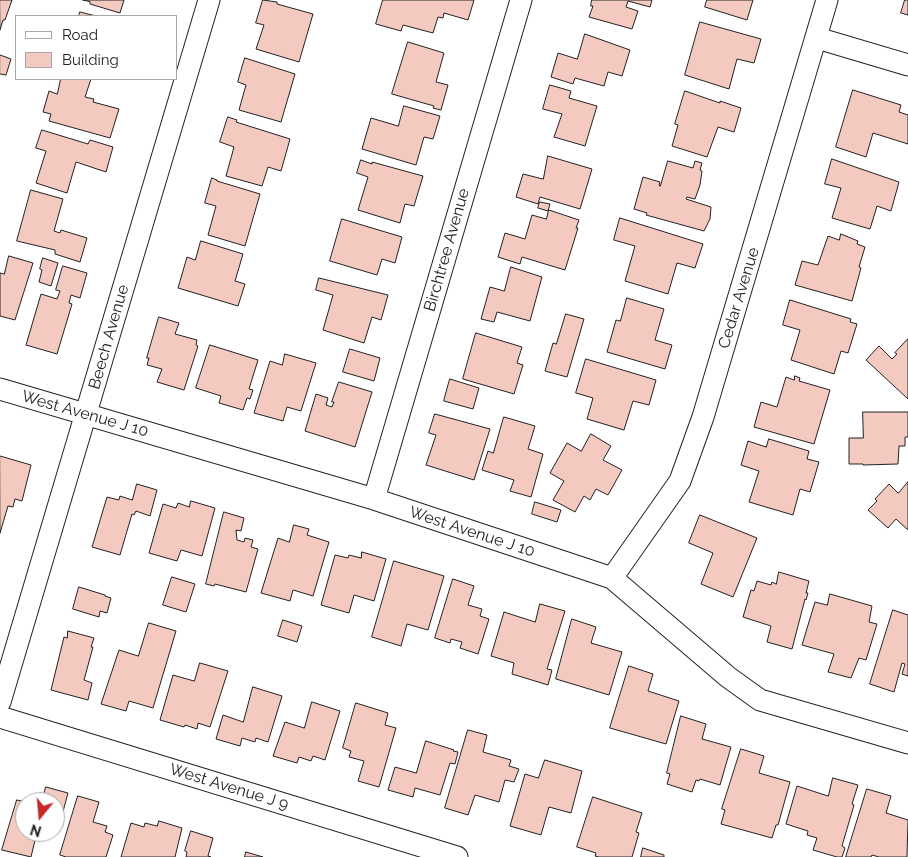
<!DOCTYPE html>
<style>
body{margin:0}
#map{position:relative;width:908px;height:857px;overflow:hidden;background:#fff;font-family:Raleway,sans-serif}
canvas{display:block}
.legend{position:absolute;left:15px;top:15px;width:162px;height:65px;box-sizing:border-box;background:#fff;border:1px solid #a7a7a7;margin:0;padding:6px 9px;list-style:none;font-size:15px;color:#222}
.legend li{display:flex;align-items:center;gap:10px;height:25px}
.legend b{width:25px;border:1px solid #a7a7a7}
.north{position:absolute;left:15px;top:792px;width:50px;height:50px;box-sizing:border-box;background:#fff;border:1px solid #a7a7a7;border-radius:50%;rotate:197deg;font-size:14px;font-weight:700;line-height:20px;text-align:center;color:#222}
.north::after{content:'';display:block;margin:auto;width:18px;height:22px;background:#c62828;clip-path:polygon(50% 0,100% 100%,50% 72%,0 100%)}
</style>
<div id="map">
<canvas width="908" height="857"></canvas>
<ul class="legend">
<li><b style="height:6px;background:#fff"></b>Road</li>
<li><b style="height:14px;background:#f3c9c0"></b>Building</li>
</ul>
<div class="north">N</div>
</div>
<script>
const c = document.querySelector('canvas').getContext('2d');
c.lineJoin = 'round';
function fillPath(path, color) { c.fillStyle = color; c.fill(path, 'evenodd'); }
function stroke(path, color, width, dash) { c.strokeStyle = color; c.lineWidth = width; c.lineCap = dash ? 'butt' : 'round'; c.setLineDash(dash || []); c.stroke(path); }
function drawText(font, color, halo, rows, align = 'center') {
  c.font = font + ' Raleway,sans-serif'; c.lineWidth = 4; c.setLineDash([]); c.textBaseline = 'middle'; c.strokeStyle = halo; c.fillStyle = color; for (const [text, x, y, turn = 0] of rows) {
    c.save(); c.translate(x, y); c.rotate((+turn || 0) * Math.PI / 180); c.textAlign = isNaN(turn) ? turn : align; if (halo) c.strokeText(text, 0, 0); c.fillText(text, 0, 0); c.restore();
  }
}
const building = new Path2D(`
 M0 0H12L5 20H3L0 30Z
 M83 0H124L120 13 90 4V2Z
 M263 0 277 2V4L313 14 299 62 256 49 264 25 256 23Z
 M383 0H474L468 20 444 13 443 18 438 17 433 33 403 25 401 31 376 24Z
 M592 0H652L650 7 628 1 626 7 638 11 632 29 589 17 593 6H591Z
 M707 0H753L747 20 705 7Z
 M905 0H908V15L901 13Z
 M80 12 96 16H79Z
 M700 22 761 39 754 63 737 59 729 89 685 75Z
 M585 34 630 50 622 76 608 72 604 86 575 78 573 84 551 77 558 53 577 59Z
 M408 42 444 53 436 82 448 85 441 110 433 108 434 106 392 94Z
 M0 55 11 59 6 75 0 74Z
 M245 58 295 74 281 122 239 110 246 85 238 82Z
 M61 79H91L85 97 94 99 93 102 119 109 110 138 49 121 51 114 43 112 49 91 57 94Z
 M550 85 571 91 569 98 597 106 585 146 554 137 562 114 543 109Z
 M853 90 901 105 899 112 908 115V144L873 133 866 157 836 147Z
 M685 91 720 103V101L741 108 734 132 718 127 707 157 672 146 678 125 675 124Z
 M404 106 440 116 433 139 424 137 416 165 362 149 371 118 398 126Z
 M228 117 237 120 236 122 290 139 281 171 268 167 262 186 226 176 234 147 220 142Z
 M42 130 88 144 90 140 113 147 106 172 76 162 67 193 36 183 46 151 36 148Z
 M548 156 592 169 580 209 540 197 538 204 516 197 523 174 543 179Z
 M832 159 899 182 891 211 877 206 870 229 832 218 841 188 825 184Z
 M361 160 372 164V162L423 176 414 206 405 204 400 223 358 210 368 177 357 173Z
 M668 161 693 168 695 161 702 163 700 170 702 171 700 185 695 199 687 197 686 199 711 207 710 219 704 231 646 215 647 213 634 209 643 177 660 182 659 185 660 186Z
 M212 178 217 180V181L260 194 245 246 208 235 216 206 205 203Z
 M31 190 63 199 54 231 60 233 61 230 87 238 80 262 55 254V250L17 241Z
 M540 202 550 204 548 211 538 208Z
 M549 210 579 220 576 228H578L565 270 522 257 520 264 498 257 505 233 525 239 532 215 546 219Z
 M620 218 703 244 695 268 677 263 668 294 625 281 635 246 614 240Z
 M342 219 402 237 395 263 382 259 377 275 330 261Z
 M841 234 858 241 857 244 865 247 859 267 861 268 852 301 795 285 802 261 818 265 828 236 839 240Z
 M201 241 243 254 235 281 245 284 238 306 178 288 187 257 195 260Z
 M9 256 33 263 15 320 0 316V273L4 274Z
 M43 258 58 263 51 286 39 282 42 270 40 269Z
 M63 266 87 273 80 298 71 295 69 303 72 304 57 354 26 345 41 294 57 299 60 291 56 290Z
 M511 267 542 277 530 321 497 312 494 322 481 319 490 287 504 291Z
 M319 278 388 295 381 320 372 317 364 343 323 330 333 295 316 290Z
 M627 298 664 309 655 340 672 345 665 369 607 352 616 320 620 321Z
 M790 300 851 319 850 322 857 324 848 353 841 351 834 374 791 360 800 330 783 325Z
 M566 314 584 319 567 377 545 371 553 343 556 344Z
 M159 317 179 323 175 334 197 340 196 345 198 346 184 390 157 382 162 369 147 365 149 358H147Z
 M476 333 522 347 517 363 523 365 514 394 463 379Z
 M908 339V399L866 360 879 346 892 359 897 354 895 353Z
 M210 345 258 360 249 389 253 390 250 399 247 398 243 410 219 403 221 396 196 388Z
 M350 349 380 358 374 381 343 372Z
 M285 354 316 363 301 411 287 407 283 421 254 413 270 361 282 365Z
 M586 359 656 380 649 405 633 401 624 430 587 419 593 398 576 393Z
 M795 376 800 378 799 381 830 390 814 444 754 427 761 402 777 407 786 377 794 380Z
 M450 379 479 388 473 409 444 401Z
 M339 382 372 392 355 447 305 431 316 394 328 398 326 405 332 407 334 402H332Z
 M863 412H908V437H905V446H899L898 464 863 465V464H849V438H863Z
 M435 414 490 429 474 480 426 465 436 435 429 433Z
 M504 417 535 426 528 449 543 454 531 497 510 491 514 480 482 470 488 451 493 453Z
 M591 434 611 446 603 460 622 470 608 495 596 489 590 500 584 496 575 512 553 500 564 481 550 473 567 443 581 451Z
 M769 439 809 451 807 459 819 462 810 492 800 489 793 515 749 502 759 471 741 465 748 441 766 447Z
 M0 456 31 465 22 501 15 499 13 507 8 506 0 533Z
 M908 482V530L896 519 888 528 868 510 877 501 875 499 889 484 898 493Z
 M137 484 157 490 150 516 136 511 134 515 132 514 120 555 92 547 107 497 119 500 120 496 132 500Z
 M191 501 215 508 202 556 181 550 177 561 149 553 163 504 176 508 178 503 189 507Z
 M535 502 561 510 557 522 532 514Z
 M224 512 244 518 241 531 236 530 237 540 244 542 245 538 253 540 251 547 258 549 246 592 215 584 214 586 206 584Z
 M700 515 757 538 733 597 701 584 713 553 689 543Z
 M294 525 309 529 307 535 329 542 313 596 293 590 290 601 261 593 278 538 289 542Z
 M362 552 386 559 374 601 354 595 349 613 321 605 335 555 348 558 349 555 361 558Z
 M394 561 444 576 428 630 407 624 401 646 372 637Z
 M779 572 809 581 806 593H808L806 600 805 599 792 649 767 642 771 626 743 617 751 590 754 591 757 581 771 585 772 582 776 584Z
 M172 577 195 584 186 612 163 605Z
 M453 579 474 586 468 605 482 609 480 616 489 619 478 654 460 648 462 642 451 639 450 643 435 638Z
 M79 587 105 595V596L111 598 107 613 100 611 99 617 73 609Z
 M830 594 872 606 869 622 877 624 866 660 859 658 851 678 828 672 834 654 802 645 815 602 827 605Z
 M540 604 565 611 547 669 552 670 548 685 512 674 514 663 491 656 504 612 535 622Z
 M893 610 908 615V676L902 674 905 664 902 663 894 692 870 684Z
 M572 619 596 627 591 643 622 652 609 695 556 679Z
 M283 620 302 626 297 642 278 636Z
 M149 623 176 631 153 708 129 701 126 711 101 704 119 650 138 656Z
 M68 631 94 638 91 647H93L84 680 92 683 88 700 51 690 64 637 67 638Z
 M200 663 228 671 210 727 198 723 197 729 185 725 184 727 160 720 173 675 194 681Z
 M629 666 653 674 648 691 679 701 666 744 610 728Z
 M253 687 282 696 268 742 256 738 255 742 242 738 240 746 216 739 223 715 243 722Z
 M312 702 340 711 325 760 313 756 311 761 299 757 297 763 273 756 285 722 304 728Z
 M356 703 388 713 385 725 396 728 379 787 358 781 364 761 349 757 351 751 343 748Z
 M681 716 706 724 702 739 731 747 720 785 700 779 699 781 696 780 692 792 667 784 670 774 667 773Z
 M468 730 487 735 483 752 511 760 509 766 519 769 514 782 505 780 499 802 475 795 468 815 445 808Z
 M426 741 454 750 453 751 458 752 455 764 450 763 440 795 415 788 413 797 388 790 395 767 416 773Z
 M741 749 764 756 759 773 790 782 778 825H776L772 838 721 824 725 810 722 809Z
 M545 760 582 771 571 813 549 807 541 835 510 826 525 774 538 778Z
 M833 778 858 785 852 804 854 805 842 846 845 848 842 857H837L813 850 817 838 807 835 808 831 786 824 797 786 828 796Z
 M46 787 68 793 61 819 55 817V802H42Z
 M867 789 891 796 886 813 908 820 907 857H879L872 855 871 857H846Z
 M78 796 99 802 93 822 107 826 105 832 113 835 106 857H66L60 855Z
 M593 797 642 813 636 832 639 833 632 857H599L595 856 596 853 577 847Z
 M17 800 25 802V832H41L39 837 36 836 31 857 2 850Z
 M159 821 182 828 175 857H121L131 823 144 827 145 823 157 826Z
 M191 831 213 838 208 856 211 857H186L187 852 185 851Z
 M643 848 664 855V857H641Z
 M246 852 263 857H245Z`);
fillPath(building, '#f3c9c0');
stroke(building, '#222', 1);
const street = new Path2D(`
 M817 38 908 65
 M0 389 374 499 612 578 728 677 760 700 908 743
 M374 499 521 0
 M612 578 680 481 703 417 827 0
 M0 702 209 0
 M0 717 457 857`);
stroke(street, '#222', 23);
stroke(street, '#fff', 21);
drawText('16px', '#222', '#fff', [
 ["Birchtree Avenue",447,250,-74],
 ["Cedar Avenue",739,298,-73],
 ["Beech Avenue",109,337,-74],
 ["West Avenue J 10",85,414,16],
 ["West Avenue J 10",472,532,18],
 ["West Avenue J 9",229,787,17]
]);
</script>
